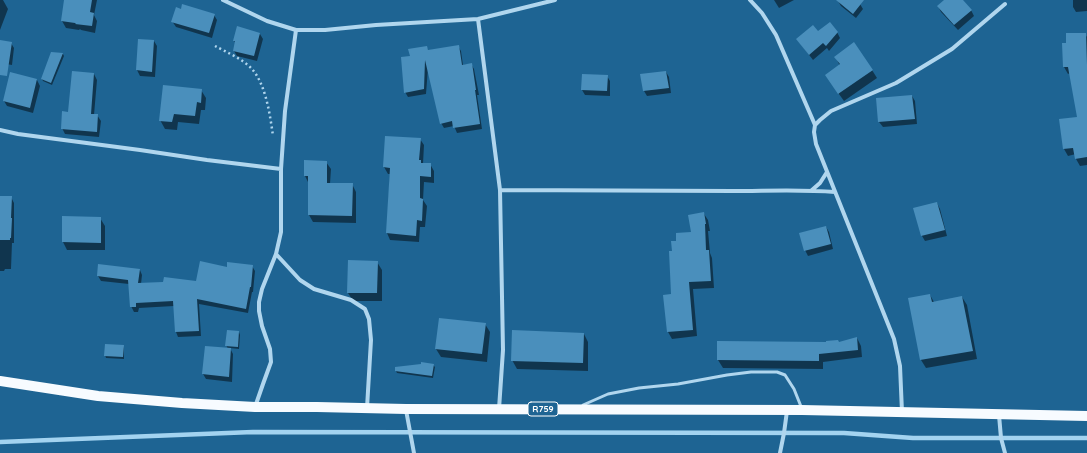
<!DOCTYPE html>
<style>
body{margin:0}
canvas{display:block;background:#1e6493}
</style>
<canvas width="1087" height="453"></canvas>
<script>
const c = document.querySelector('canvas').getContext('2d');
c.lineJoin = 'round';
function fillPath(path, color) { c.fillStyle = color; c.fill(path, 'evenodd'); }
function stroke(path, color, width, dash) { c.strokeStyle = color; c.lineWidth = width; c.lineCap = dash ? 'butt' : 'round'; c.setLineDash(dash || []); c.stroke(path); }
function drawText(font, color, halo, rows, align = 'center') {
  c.font = font + ' Quicksand,sans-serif'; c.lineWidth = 3; c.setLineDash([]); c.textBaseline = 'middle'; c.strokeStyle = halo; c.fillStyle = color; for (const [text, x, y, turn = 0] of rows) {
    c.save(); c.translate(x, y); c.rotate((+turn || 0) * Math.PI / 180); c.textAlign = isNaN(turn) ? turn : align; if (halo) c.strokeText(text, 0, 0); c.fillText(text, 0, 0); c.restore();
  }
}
fillPath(new Path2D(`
 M0 0H3L8 9 0 30Z
 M65 0H97L94 15 97 21 95 33 81 30 80 29 79 30 66 28 62 21Z
 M774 0H794L779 8Z
 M839 0H855L860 4 863 9 856 18 841 6 838 1Z
 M945 0H962L971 10 974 16 958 30 941 12 938 6Z
 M1073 0H1087V11L1076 12 1073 7Z
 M181 10 214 15 217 20 212 38 176 27 172 21Z
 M818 32H837L840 38 829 51 827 48 813 60 797 39Z
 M260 34 263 39 257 61 237 56 234 51 236 43 234 41Z
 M1085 34 1087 37V165L1080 166 1076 159V154L1068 156 1064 149 1078 117 1070 73 1068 74 1064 67 1067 44Z
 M0 41 11 43 14 48 12 65 0 63Z
 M154 41 157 46 155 77 140 76 137 70Z
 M458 46 461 51 463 65 471 64 474 69 479 95H477L482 129 457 133 454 126 444 128 441 123 428 68 426 94 408 97 405 92 411 57 426 47 429 51Z
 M52 53 63 54 64 56 52 85 43 81 42 79Z
 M836 58 872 70 877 78 844 101 831 83 840 66Z
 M666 72 669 77 671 93 647 96 644 91Z
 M11 73 37 80 40 86 33 113 7 106 4 101Z
 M94 74 97 80 94 115H97L101 121 99 137 65 134 62 128 69 113Z
 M607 76 610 81V96L585 95 582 90Z
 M201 90 206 98 205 110H201L199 124 178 122 177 130 165 129 160 120Z
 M912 96 915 101 917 124 883 127 879 122Z
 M420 139 424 145 423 164H430L434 171V183L424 182 423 200 427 206 425 227H420L419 242 390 240 387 233 390 174H388L384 167Z
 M326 162 331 169 330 184H352L356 192V223L313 222 309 215V184L305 176Z
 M0 197H11L14 203V243H12L11 269H5L4 271H0Z
 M937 203 940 209 947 236 925 241 922 236 914 209Z
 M704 214 708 220 710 231H708L710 253 712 258 714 288 693 289 697 336 672 339 668 332 672 295 673 252 677 242 692 233Z
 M100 218 105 226V250H67L63 242Z
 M826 227 829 232 833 249 808 256 805 250Z
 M377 262 382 270V301H353L348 293Z
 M252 266 255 271 253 292H252L248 313 199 304 201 336 178 337 176 332 174 306 139 308 138 312H134L131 306 129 284 101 281 98 276 140 270 142 275 141 284 197 282 228 268Z
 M930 295 934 302 962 297 967 305 977 359 926 368 921 360 909 299Z
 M485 324 490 332 487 362 441 357 436 349Z
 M239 332 240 335 239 349 230 348 233 354 232 382 206 379 203 374 228 349 226 345Z
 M584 334 588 342V371L517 369 512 360Z
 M857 338 861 346 862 357 823 362V369L723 368 718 360V342L839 343Z
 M123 346 124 348V359L106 358 105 355Z
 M421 365H433L435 367 433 378 397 373 396 371Z`), '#0007');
stroke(new Path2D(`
 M0 442 253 432 844 433 913 438H1087`), '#a3d3f0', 4.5);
fillPath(new Path2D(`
 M64 0H92L90 12 94 13 92 26 75 24 76 23H75L61 21Z
 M836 0H864L853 14Z
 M944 0H963L972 10 954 25 937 6Z
 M182 4 215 14 209 33 171 22 176 7 181 9Z
 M830 22 838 32 826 46 823 43 809 55 796 39 813 25 818 31Z
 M237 26 260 33 254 56 233 51 235 41H233Z
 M1066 33H1086L1087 65V157L1075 159 1073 148 1063 149 1059 119 1077 117 1068 67H1063L1062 43H1066Z
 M138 39 154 40 152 72 136 70Z
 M0 40 12 42 7 76 0 75Z
 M854 42 873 70 838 94 825 75 840 64 834 57Z
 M459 45 462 65 472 63 476 90H475L480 124 453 128 452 121 440 124 425 60 424 89 404 93 401 57 410 56 408 49 427 46 428 50Z
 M51 52 63 53 51 83 41 79Z
 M72 71 94 73 91 114H98L97 132 61 129 62 111 68 112Z
 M666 71 669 88 643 91 640 74Z
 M10 72 37 79 30 108 3 101Z
 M582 74 608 75 607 91 581 90Z
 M163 85 202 89 201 103 197 102 195 116 174 114 172 122 159 121Z
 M912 95 915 119 878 122 876 98Z
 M385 136 421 138 419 160H421V163H431V177L420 176V198L423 199 422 221 417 220 416 236 386 233 390 168 383 167Z
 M304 160 327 161V183H353L352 216 308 215V176H304Z
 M0 196H12L11 218H12L11 238H10V240H0Z
 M937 202 945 230 921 236 913 208Z
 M704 212 706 224H705L706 250H709L711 281 689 282 693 330 667 332 663 295 671 294 669 251H672L671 241H676V233L691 232 688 215Z
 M62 216 101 217V243L62 242Z
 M826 226 831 244 804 251 799 233Z
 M348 260 378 261 377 293H347Z
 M200 261 227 267V262L253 265 251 287H250L246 309 197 299 199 331 175 332 173 301 136 303V307H130L128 280 97 276 98 264 140 269 138 283 163 282 164 277 196 281Z
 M930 294 932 302 962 296 973 351 920 360 908 298Z
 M439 318 486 323 482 354 435 349Z
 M227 330 239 331 238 347 225 346Z
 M512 330 584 333 583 363 511 361Z
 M857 337 858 350 819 354V361L717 360V341L826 342V341L838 340 839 342Z
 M105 344 124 345 123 357 104 356Z
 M205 346 231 348 229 377 202 374Z
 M421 362 434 364 432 376 395 371V367L421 364Z`), '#4a8fbc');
stroke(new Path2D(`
 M215 46C226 52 243 59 252 69 266 85 270 115 273 136`), '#b0d6ee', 2.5, [2, 3]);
stroke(new Path2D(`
 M583 405 608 394 639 388 678 384 727 375 751 372H777L785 375 794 389 802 409`), '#b0d6ee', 3);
stroke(new Path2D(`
 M223 0 267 21 296 30H325L376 25 478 19 555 0
 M750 0 762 13 776 35 815 125
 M478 19 500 190 503 350 499 409
 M0 130 18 134 140 150 207 160 281 169
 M500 190C577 190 654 190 732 191 766 191 801 189 835 192
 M812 190 820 183 827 172
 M276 254 300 280 314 289 351 300 365 309 369 319 371 340 367 408
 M255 407 263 384 271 362 270 349 262 326 259 311V302L262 289 276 254 281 232V169L285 111 296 30
 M406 410 414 453
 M902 412 900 366 894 339 816 144 814 132 815 125 820 120 831 111 896 83 952 49 1005 4
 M999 415 1001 438 1005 453
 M780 453 784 433 787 411`), '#b0d6ee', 4);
stroke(new Path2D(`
 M0 381 98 396 182 403 255 407H317L406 409 802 410 1087 416`), '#f7fbff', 10);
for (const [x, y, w] of [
 [543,409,30]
]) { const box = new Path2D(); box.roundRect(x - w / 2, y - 7, w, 14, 3); c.fillStyle = '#1e6493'; c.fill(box); stroke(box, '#fff', 1); }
drawText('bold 9px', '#fff', null, [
 ["R759",543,409]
]);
</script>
